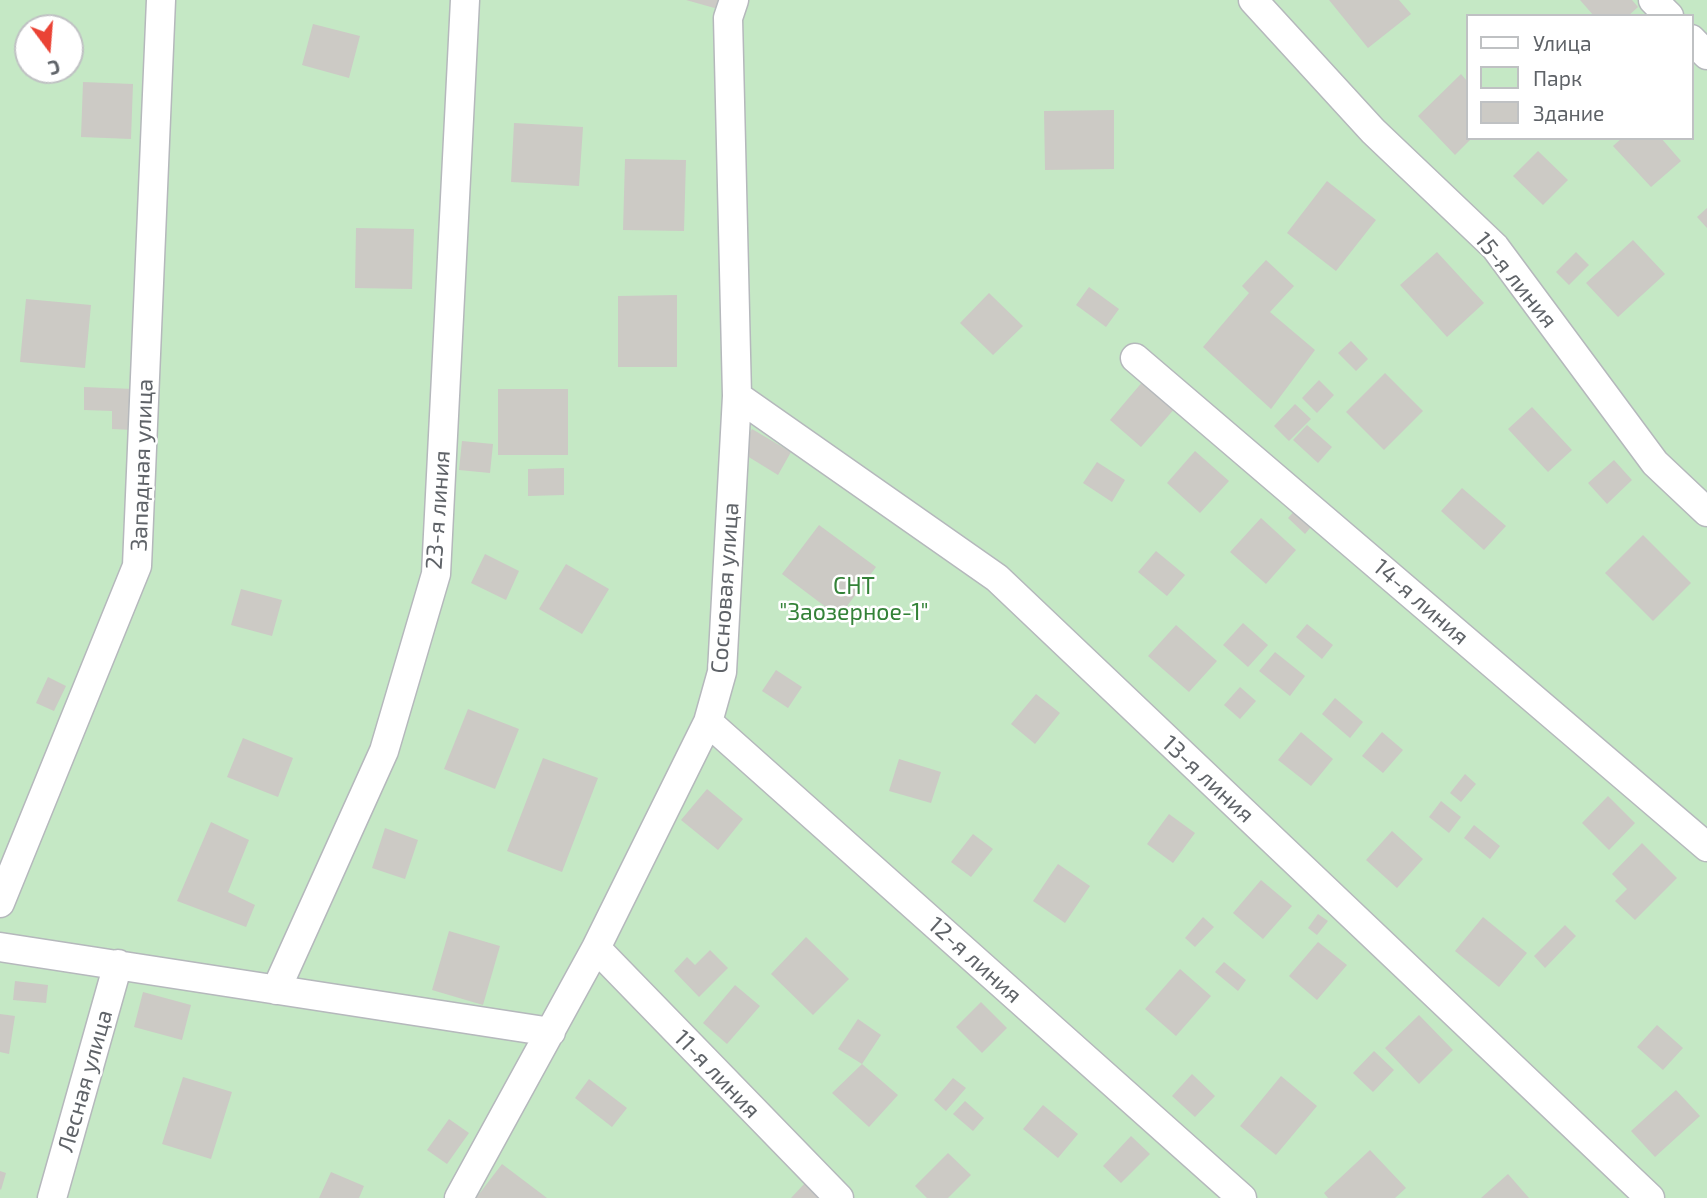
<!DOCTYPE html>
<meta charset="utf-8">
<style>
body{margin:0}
#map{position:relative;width:1707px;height:1198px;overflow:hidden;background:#f1efe8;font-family:"Exo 2",sans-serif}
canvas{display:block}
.legend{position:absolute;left:1466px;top:14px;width:228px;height:126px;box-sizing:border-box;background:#fff;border:2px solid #bfc1c3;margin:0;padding:9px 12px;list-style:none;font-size:21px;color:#5f6368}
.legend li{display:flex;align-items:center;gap:14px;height:35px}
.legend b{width:35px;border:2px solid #bfc1c3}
.north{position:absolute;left:14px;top:14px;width:70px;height:70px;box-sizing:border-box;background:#fff;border:2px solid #bfc1c3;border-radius:50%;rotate:164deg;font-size:19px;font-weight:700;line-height:28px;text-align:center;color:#5f6368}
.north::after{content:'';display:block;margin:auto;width:24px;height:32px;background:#ea4335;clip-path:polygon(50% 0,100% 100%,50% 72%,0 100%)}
</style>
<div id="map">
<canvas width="1707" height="1198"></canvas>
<ul class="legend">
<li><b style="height:9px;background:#fff"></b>Улица</li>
<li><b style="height:19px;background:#c5e8c5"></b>Парк</li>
<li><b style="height:19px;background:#cccac5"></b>Здание</li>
</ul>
<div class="north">С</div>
</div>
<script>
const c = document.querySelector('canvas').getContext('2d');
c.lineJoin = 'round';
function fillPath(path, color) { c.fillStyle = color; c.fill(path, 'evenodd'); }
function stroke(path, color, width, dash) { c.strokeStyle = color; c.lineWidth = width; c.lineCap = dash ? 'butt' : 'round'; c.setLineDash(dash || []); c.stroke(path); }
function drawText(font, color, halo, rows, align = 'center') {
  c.font = font + ' "Exo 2",sans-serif'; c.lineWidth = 5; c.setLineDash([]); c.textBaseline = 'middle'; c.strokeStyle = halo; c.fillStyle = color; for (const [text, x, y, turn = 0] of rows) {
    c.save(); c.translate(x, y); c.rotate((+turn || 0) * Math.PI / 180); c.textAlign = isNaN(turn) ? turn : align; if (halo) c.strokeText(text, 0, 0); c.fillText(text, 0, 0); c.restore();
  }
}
fillPath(new Path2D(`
 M0 0H1707V1198H0ZM1467 16H1691V138H1467ZM28 28H70V70H28Z`), '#c5e8c5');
fillPath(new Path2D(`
 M686 0H720L718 9Z
 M1329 0H1399L1411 14 1368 48Z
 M1580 0H1632L1638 7 1628 16H1594Z
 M313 24 360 36 349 78 302 65Z
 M1461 74 1467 81V138H1472L1455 155 1418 116Z
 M83 82 133 84 131 139 81 137Z
 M1114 110V169L1045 170 1044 111Z
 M514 123 583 127 579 186 511 182Z
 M1622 138H1661L1681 161 1651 187 1613 146Z
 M1538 151 1568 180 1543 205 1513 176Z
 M625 159 686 160 684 231 623 230Z
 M1327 181 1376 220 1336 271 1287 233Z
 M1707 208V228L1697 217Z
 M356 228 414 229 412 289 355 288Z
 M1633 240 1665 274 1618 317 1586 283Z
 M1437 252 1484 303 1447 337 1400 285Z
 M1576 252 1589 265 1569 285 1556 272Z
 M1266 260 1294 286 1270 312 1315 350 1271 409 1203 347 1249 293 1242 286Z
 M1089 287 1119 309 1106 327 1076 305Z
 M989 293 1023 326 993 355 960 323Z
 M677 295V367H618V296Z
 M26 299 91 305 85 368 20 362Z
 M1351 341 1368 359 1356 371 1338 353Z
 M1385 373 1423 411 1384 450 1346 412Z
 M1144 380 1176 407 1141 447 1110 420Z
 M1319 380 1334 395 1317 413 1302 398Z
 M84 387 134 389 133 430 112 429V411L84 410Z
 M498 389H568V455H498Z
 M1295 404 1311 419 1289 441 1274 426Z
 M1532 407 1572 450 1548 472 1508 429Z
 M1307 425 1332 447 1318 463 1293 440Z
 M752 429 791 452 778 475 739 451Z
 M462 441 493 444 490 473 459 470Z
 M1195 451 1229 481 1200 513 1167 483Z
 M1614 460 1632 480 1607 504 1588 483Z
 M1097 462 1125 480 1112 502 1083 483Z
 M564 468V495L528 496V469Z
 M1462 488 1506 526 1484 550 1441 511Z
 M1298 507 1315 522 1305 534 1288 518Z
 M1261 518 1296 550 1266 584 1230 552Z
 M819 525 876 567 839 617 782 574Z
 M1643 535 1691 583 1653 621 1605 573Z
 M1156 551 1185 575 1167 596 1138 572Z
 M485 554 519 571 506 600 471 583Z
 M566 564 609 589 582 634 539 609Z
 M241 589 282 600 272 636 231 625Z
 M1243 623 1268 645 1248 667 1223 645Z
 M1307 624 1333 645 1322 659 1296 637Z
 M1176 625 1217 661 1189 692 1148 656Z
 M1275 652 1305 676 1290 696 1259 671Z
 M776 670 802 687 788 708 762 691Z
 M48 677 66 686 54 711 36 703Z
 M1240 687 1256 701 1240 719 1224 705Z
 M1036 694 1060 713 1035 744 1011 724Z
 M1335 698 1363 722 1350 738 1322 714Z
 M468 709 519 729 495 789 444 769Z
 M1301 732 1333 759 1311 786 1278 760Z
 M1382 732 1403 750 1383 773 1362 756Z
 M243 738 293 758 278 797 227 777Z
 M543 758 598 778 562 872 507 851Z
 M899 759 941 772 931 803 889 791Z
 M1465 774 1476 784 1461 802 1450 793Z
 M707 789 743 819 718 850 681 820Z
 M1608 796 1635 823 1609 850 1582 823Z
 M1441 801 1461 817 1449 833 1429 817Z
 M1169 814 1195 833 1173 863 1147 844Z
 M211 822 249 840 228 892 255 905 246 927 177 901Z
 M1474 825 1500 846 1490 859 1464 838Z
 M385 828 418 840 405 879 372 868Z
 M1392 831 1423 859 1397 888 1366 860Z
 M973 834 993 849 971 877 951 862Z
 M1642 843 1677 878 1635 920 1615 901 1627 889 1612 874Z
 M1058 864 1090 886 1065 923 1033 901Z
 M1261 880 1292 906 1263 939 1233 913Z
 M1318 914 1328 921 1317 935 1308 928Z
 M1203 917 1214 927 1195 947 1185 938Z
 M1483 917 1527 953 1499 987 1455 951Z
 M1565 925 1576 936 1545 968 1534 956Z
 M449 931 500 946 483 1005 432 990Z
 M806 937 849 979 813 1015 771 974Z
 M1318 942 1347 965 1317 1000 1289 976Z
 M710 950 728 968 699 997 674 971 687 957 695 965Z
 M1224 962 1246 980 1238 991 1215 972Z
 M1180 969 1211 996 1176 1036 1145 1009Z
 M15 981 48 985 46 1003 13 1000Z
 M735 985 760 1006 727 1044 703 1023Z
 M143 992 191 1005 182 1040 134 1027Z
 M981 1002 1007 1028 982 1053 956 1027Z
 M0 1014 15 1016 9 1054 0 1052Z
 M1419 1015 1453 1050 1419 1084 1385 1048Z
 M858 1019 881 1035 862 1064 838 1049Z
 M1657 1025 1683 1048 1663 1070 1637 1047Z
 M1374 1051 1394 1070 1373 1092 1353 1073Z
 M862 1064 898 1095 869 1127 832 1093Z
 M1192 1074 1215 1096 1195 1117 1172 1096Z
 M1281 1076 1317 1106 1276 1155 1240 1126Z
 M183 1077 232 1092 211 1159 162 1144Z
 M953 1078 966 1088 946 1111 934 1100Z
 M589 1079 627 1108 612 1127 575 1098Z
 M1676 1090 1700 1116 1655 1157 1631 1131Z
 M965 1101 984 1118 973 1131 953 1114Z
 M1043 1105 1078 1134 1058 1158 1023 1129Z
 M449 1119 469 1133 447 1164 427 1150Z
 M1131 1136 1150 1154 1121 1183 1103 1166Z
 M1370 1150 1406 1188 1395 1198H1328L1324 1193Z
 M948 1153 971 1175 948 1198H927L915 1186Z
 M502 1164 547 1198H476Z
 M0 1171 6 1173 1 1190 0 1189Z
 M331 1172 364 1186 359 1198H319Z
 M1508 1174 1529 1198H1481Z
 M806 1182 823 1198H791Z`), '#cccac5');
const minor = new Path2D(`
 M1253 0 1373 131 1495 247 1655 463 1707 512
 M1653 0 1669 16
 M1691 39 1707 55
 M1135 358 1707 847
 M737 396 997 578 1650 1198
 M708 722 1242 1198
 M0 903 137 566 161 0
 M0 947 551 1032
 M596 948 839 1198
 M276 990 384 751 436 574 465 0
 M52 1198 118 964
 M459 1198 596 948 708 722 722 672 737 396 728 18 734 0`);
stroke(minor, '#b5b8bc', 31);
stroke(minor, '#fff', 28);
drawText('23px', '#5f6368', '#fff', [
 ["15-я линия",1516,280,51],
 ["Западная улица",142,465,-88],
 ["23-я линия",438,510,-86],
 ["Сосновая улица",725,588,-86],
 ["14-я линия",1421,602,41],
 ["13-я линия",1208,779,43],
 ["12-я линия",975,960,42],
 ["11-я линия",717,1074,46],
 ["Лесная улица",85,1081,-74]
]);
drawText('23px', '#348238', '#fff', [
 ["СНТ",854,586],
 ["\"Заозерное-1\"",854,612]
]);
</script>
